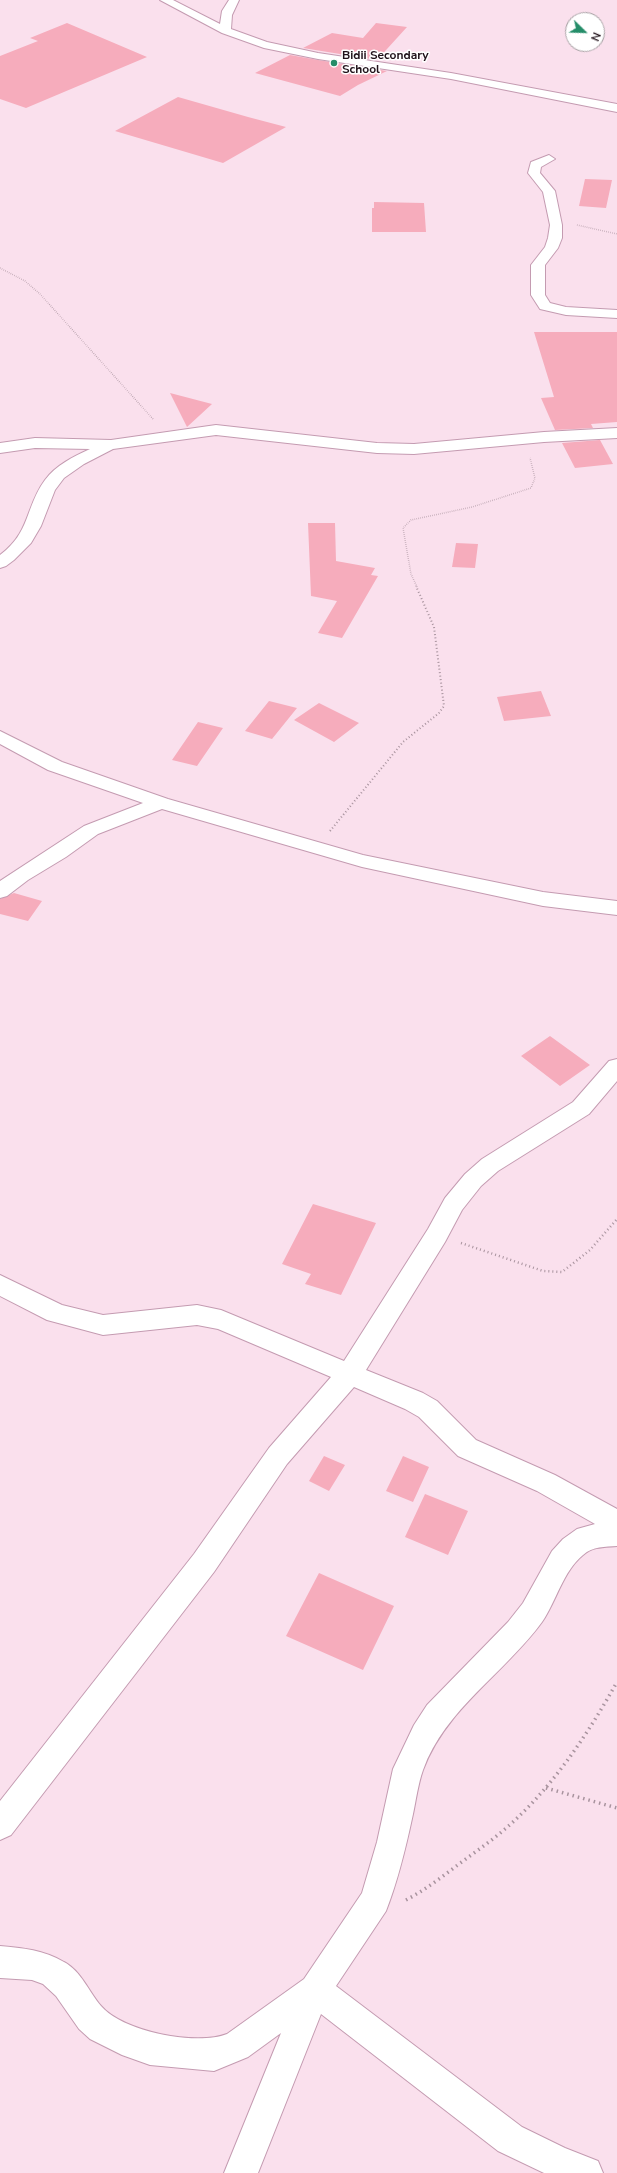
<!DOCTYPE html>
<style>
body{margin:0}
#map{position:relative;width:617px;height:2173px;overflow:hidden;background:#fae0ed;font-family:"Nunito Sans",sans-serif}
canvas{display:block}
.north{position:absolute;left:565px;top:12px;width:40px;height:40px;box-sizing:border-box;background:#fff;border:1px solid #a6a0a3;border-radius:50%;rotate:113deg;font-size:11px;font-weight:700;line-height:16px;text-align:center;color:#20121a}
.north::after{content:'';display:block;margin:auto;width:14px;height:18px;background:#258d69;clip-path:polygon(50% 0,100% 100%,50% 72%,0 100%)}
</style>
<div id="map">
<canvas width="617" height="2173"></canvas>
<div class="north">N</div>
</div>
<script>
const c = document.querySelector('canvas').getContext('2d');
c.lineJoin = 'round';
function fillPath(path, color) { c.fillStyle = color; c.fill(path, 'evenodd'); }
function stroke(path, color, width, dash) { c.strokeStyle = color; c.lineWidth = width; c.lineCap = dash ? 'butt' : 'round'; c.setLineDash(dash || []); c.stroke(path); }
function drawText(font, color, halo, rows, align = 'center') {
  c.font = font + ' "Nunito Sans",sans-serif'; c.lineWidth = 3; c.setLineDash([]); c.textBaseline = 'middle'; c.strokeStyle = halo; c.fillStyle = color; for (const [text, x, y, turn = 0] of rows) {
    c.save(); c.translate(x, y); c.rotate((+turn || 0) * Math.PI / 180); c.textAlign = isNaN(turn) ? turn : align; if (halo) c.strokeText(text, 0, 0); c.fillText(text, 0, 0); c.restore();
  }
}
fillPath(new Path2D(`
 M67 23 147 57 26 108 0 99V56L38 41 30 38Z
 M376 23 407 27 377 60 303 48 332 33 363 38Z
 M290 55 318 60 387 71 358 85 340 96 255 73Z
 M178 97 248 117 286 127 223 163 115 131Z
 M585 179 612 180 606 208 579 206Z
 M374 202 424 203 426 232H372V208H374Z
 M534 332H617V422L591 424 593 428 555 430 541 398 554 397Z
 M170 393 212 404 187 427Z
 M600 440 613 464 575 468 562 443Z
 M308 523H335L336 561 375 568 371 575 378 576 342 638 318 633 337 601 311 596Z
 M456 543 478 544 475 568 452 567Z
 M541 691 551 716 504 721 497 697Z
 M269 701 297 708 272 739 245 731Z
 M319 703 359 723 334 742 294 720Z
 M198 722 223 728 197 766 172 760Z
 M14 893 42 901 28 921 0 914V899Z
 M550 1036 590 1065 560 1086 521 1056Z
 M313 1204 376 1223 341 1295 305 1284 311 1274 282 1264Z
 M324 1456 345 1465 329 1491 309 1481Z
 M403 1456 429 1467 413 1502 386 1491Z
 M425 1494 468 1511 448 1555 405 1537Z
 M319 1573 394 1606 363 1670 286 1636Z`), '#f6acbc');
const street = new Path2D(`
 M160 0H173L220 24 222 11 229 0H239L232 15 231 29 267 42 318 53 451 73 617 104V112L451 79 318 59 264 48 222 33Z
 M549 155 555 159 541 167 540 173 555 191 562 225V238L558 248 545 265V295L550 303 566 307 617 310V318L566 315 540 309 531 295V265L545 247 548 238 550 225 543 192 528 173 531 162Z
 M216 425 377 443 414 444 544 432 617 428V438L544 442 414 454 377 453 216 435 113 449 84 464 64 478 55 490 41 526 31 543 14 560 6 566 0 568V555C31 532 25 507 45 480 56 465 73 457 90 449L35 448 0 453V443L35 438 111 440Z
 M0 731 62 762 168 799 363 855 543 892 617 901V915L543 906 362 867 162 809 98 834 66 857 28 880 7 896 0 898V881L84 826 143 803 48 770 0 744Z
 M617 1059V1081L589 1114 498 1171 481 1186 462 1210 445 1242 366 1370 423 1393 437 1401 476 1440 555 1475 617 1509V1546C605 1547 593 1546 583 1555 563 1571 556 1602 542 1622 505 1673 445 1709 423 1770 418 1784 416 1800 413 1814 406 1847 398 1880 386 1911L336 1986 522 2127 565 2148 598 2161 603 2173H544L498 2151 321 2014 258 2173H224L281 2033 248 2057 214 2071 150 2065 122 2055 90 2039 79 2029 56 1996 43 1984 32 1980 0 1978V1946C23 1948 44 1950 64 1962 81 1971 89 1992 101 2006 123 2032 197 2046 227 2034L304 1979 362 1893 377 1842 393 1769 414 1725 427 1705 508 1622 523 1603 552 1551 563 1539 577 1529 595 1524 537 1491 458 1456 419 1417 405 1409 354 1387 287 1464 214 1572 11 1835 0 1840V1801L194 1554 269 1448 331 1377 218 1329 197 1325 103 1335 47 1320 0 1296V1275L62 1305 103 1315 197 1305 221 1310 344 1361 428 1229 445 1198 465 1174 482 1159 573 1102 609 1061Z`);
stroke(street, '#c49bb1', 2);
stroke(new Path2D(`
 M577 225 617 234
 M0 268 25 281 40 294 153 419
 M417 587 411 574 403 528 411 520 472 507 531 488 535 478 530 458`), '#a8939e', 1.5, [0.5, 1.5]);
stroke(new Path2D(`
 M330 831 403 742 439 713 444 706 434 627 416 586`), '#a8939e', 2, [1, 2.5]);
stroke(new Path2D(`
 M461 1243 543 1271 562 1272 590 1250 617 1219`), '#a8939e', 2.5, [1, 3]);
stroke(new Path2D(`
 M546 1788 617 1808
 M406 1900C425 1890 442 1877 459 1864 478 1850 497 1837 514 1821 556 1782 589 1732 617 1682`), '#a8939e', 3.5, [1.5, 4]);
fillPath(street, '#fff');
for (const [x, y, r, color] of [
 [334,63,4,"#258d69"]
]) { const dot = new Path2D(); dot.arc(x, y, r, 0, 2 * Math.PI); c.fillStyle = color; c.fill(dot); stroke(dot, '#fff', 1.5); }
drawText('bold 12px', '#20121a', '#fff', [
 ["Bidii Secondary",342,56],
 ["School",342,70]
], 'left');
</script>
